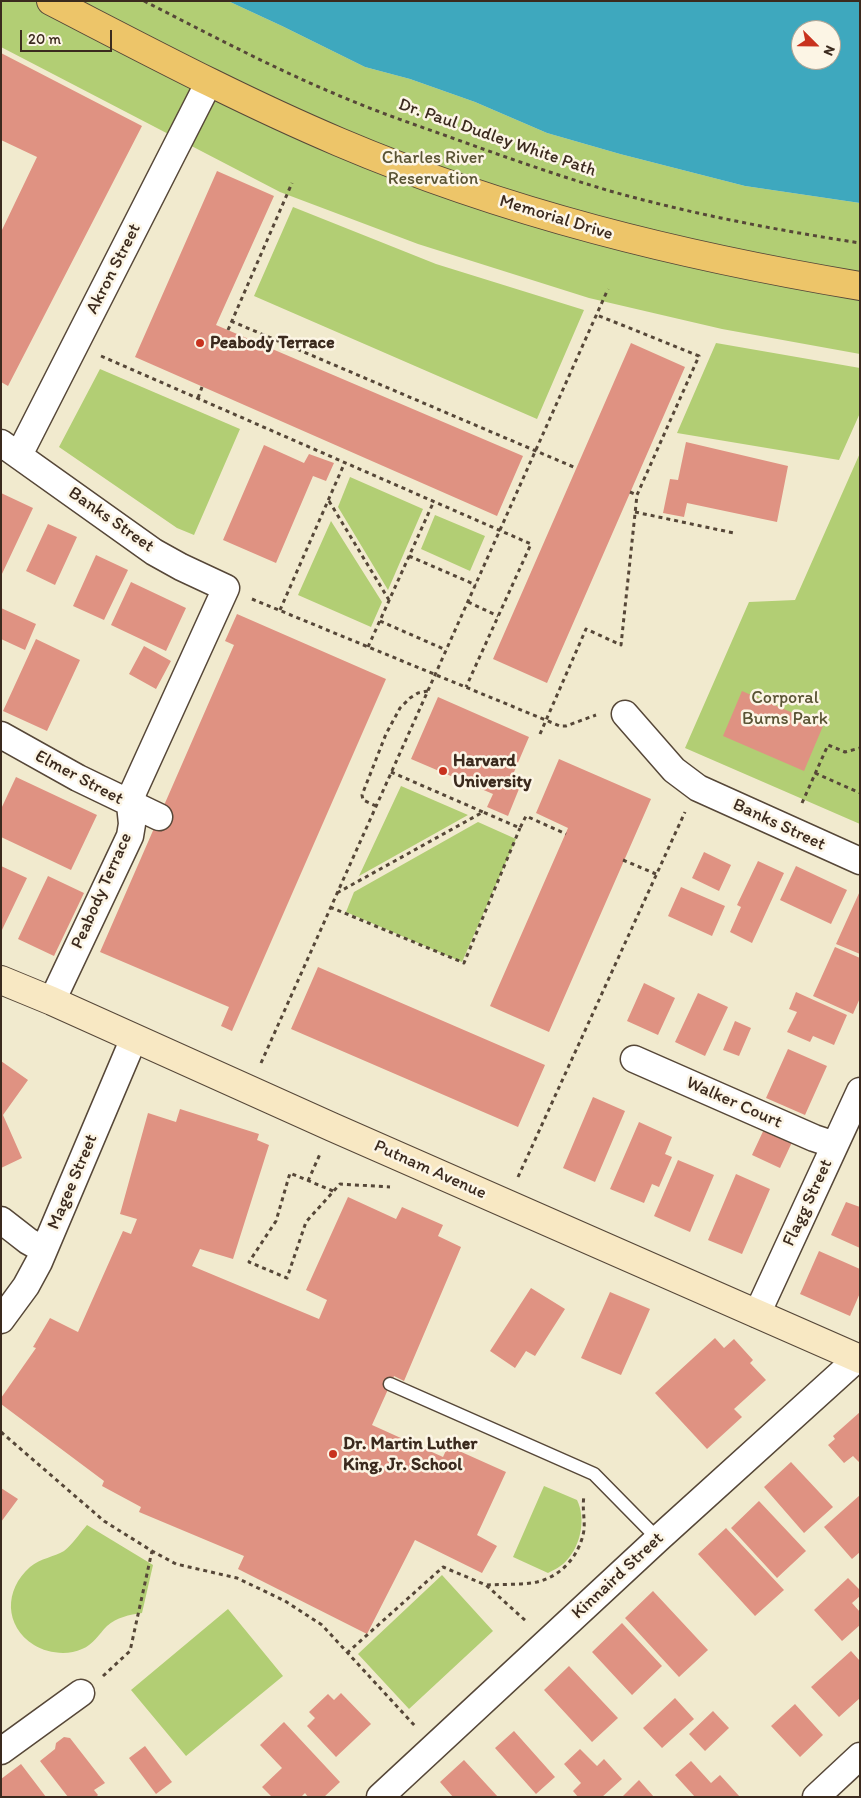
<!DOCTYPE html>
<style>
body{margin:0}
#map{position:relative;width:861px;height:1798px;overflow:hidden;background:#f1eace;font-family:Itim,sans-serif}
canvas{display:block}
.frame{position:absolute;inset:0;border:2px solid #3b2a1e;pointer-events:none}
.north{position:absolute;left:791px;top:20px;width:50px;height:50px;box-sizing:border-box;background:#fcf5e5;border:1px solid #afa495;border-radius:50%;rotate:113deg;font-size:14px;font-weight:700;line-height:20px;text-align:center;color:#3b2a1e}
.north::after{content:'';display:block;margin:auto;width:18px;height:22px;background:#c8321e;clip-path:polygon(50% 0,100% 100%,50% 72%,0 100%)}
.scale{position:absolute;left:20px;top:30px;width:92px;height:22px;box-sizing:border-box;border:2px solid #3b2a1e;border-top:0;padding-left:6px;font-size:15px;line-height:18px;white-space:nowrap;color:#3b2a1e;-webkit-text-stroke:4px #fcf5e5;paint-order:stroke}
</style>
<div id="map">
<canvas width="861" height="1798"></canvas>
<div class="frame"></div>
<div class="north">N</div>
<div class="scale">20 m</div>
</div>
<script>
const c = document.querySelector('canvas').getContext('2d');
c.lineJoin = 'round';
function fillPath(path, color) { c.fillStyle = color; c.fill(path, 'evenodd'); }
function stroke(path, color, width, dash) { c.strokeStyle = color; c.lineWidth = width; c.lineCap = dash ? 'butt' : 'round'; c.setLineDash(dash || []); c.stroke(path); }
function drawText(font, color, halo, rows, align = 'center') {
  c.font = font + ' Itim,sans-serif'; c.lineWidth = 5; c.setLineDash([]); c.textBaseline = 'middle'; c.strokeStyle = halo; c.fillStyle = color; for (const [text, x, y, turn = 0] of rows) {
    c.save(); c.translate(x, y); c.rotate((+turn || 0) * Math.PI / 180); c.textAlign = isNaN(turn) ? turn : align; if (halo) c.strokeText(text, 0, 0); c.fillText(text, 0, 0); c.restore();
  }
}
fillPath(new Path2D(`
 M1 1H228L282 26 365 67 410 79 475 102 547 133 620 154 745 186 860 203V354L722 329 589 298 418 244 280 192 1 47Z
 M293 207 436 264 584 310 537 419 254 296Z
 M716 343 860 368V413L839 460 677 433Z
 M100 369 240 429 194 535 177 528 59 447Z
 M860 453V824L685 748 749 602 795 600Z
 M350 477 423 509 388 590 338 507Z
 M435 515 485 536 470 571 421 549Z
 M331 521 382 602 371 627 298 595Z
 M401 786 468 815 359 876Z
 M478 822 516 839 462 962 346 912 354 892Z
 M544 1486 577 1500C586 1518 581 1545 567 1560 562 1566 554 1570 548 1573L513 1557Z
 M87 1525 153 1565 142 1613C129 1615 117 1617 107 1626 99 1634 93 1645 82 1649 67 1656 47 1653 34 1645 4 1626 4 1590 30 1567 41 1558 54 1557 64 1551 72 1545 80 1533 87 1525Z
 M442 1575 493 1631 409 1709 358 1654Z
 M228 1609 283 1676 186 1756 131 1690Z`), '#b2ce74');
fillPath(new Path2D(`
 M228 1H860V203L745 186 620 154 547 133 475 102 410 79 365 67 282 26ZM801 30H831V60H801Z`), '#3ea8be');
fillPath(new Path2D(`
 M1 53 142 126 8 386 1 382V232L37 157 1 140Z
 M217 171 274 196 216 325 523 456 497 516 135 357Z
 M631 343 685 367 547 683 493 659Z
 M686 442 788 466 777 522 687 503 684 517 663 513 670 479 678 480Z
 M264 445 304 463 309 454 334 463 326 481 313 476 276 563 223 540Z
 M1 493 33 508 1 576Z
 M48 524 77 537 55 585 26 571Z
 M96 555 128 570 104 620 73 606Z
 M131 582 186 608 166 651 111 625Z
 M1 608 36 624 25 650 1 639Z
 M237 614 386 679 232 1031 221 1026 229 1007 100 952 234 645 225 641Z
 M36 639 80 660 47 731 3 711Z
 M144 646 171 661 156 689 129 674Z
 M742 691 823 726 804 771 723 736Z
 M438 697 529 737 511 779 521 784 508 816 487 807 493 794 411 759Z
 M559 759 651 799 549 1032 490 1006 568 828 536 813Z
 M16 777 97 815 71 870 1 837V809Z
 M704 852 731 865 719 891 692 878Z
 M758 861 784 873 752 943 730 932 741 907 737 905Z
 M1 866 27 878 1 932Z
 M796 866 847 890 831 924 780 900Z
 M48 876 84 893 54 956 18 939Z
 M681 887 725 906 712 936 668 916Z
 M860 891V954L836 944Z
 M835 947 860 958V998L853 1014 813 996Z
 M318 967 545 1065 518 1127 291 1029Z
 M644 983 675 998 658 1035 627 1021Z
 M796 992 847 1015 834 1045 813 1036 810 1042 787 1032 797 1012 789 1009Z
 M698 993 728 1007 705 1056 675 1042Z
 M735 1021 751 1028 739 1056 723 1050Z
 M788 1049 827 1066 805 1115 766 1098Z
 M1 1061 28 1080 3 1115 22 1158 1 1168Z
 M593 1097 625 1111 595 1182 563 1168Z
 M180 1109 259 1134 257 1140 269 1145 233 1259 200 1249 192 1266 319 1319 327 1300 306 1290 348 1197 396 1219 402 1207 443 1225 438 1236 461 1247 404 1381 394 1376 372 1425 443 1457 448 1446 506 1472 477 1535 497 1546 482 1573 415 1540 367 1634 238 1569 244 1556 139 1512 141 1507 102 1486 104 1481 1 1404V1398L36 1348 33 1347 50 1318 78 1332 123 1231 131 1234 137 1219 120 1214 148 1113 176 1122Z
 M639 1122 672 1137 665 1154 672 1157 659 1187 652 1184 644 1203 610 1189Z
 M766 1125 794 1138 780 1168 752 1155Z
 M678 1160 714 1175 690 1232 654 1216Z
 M736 1174 770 1189 742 1254 708 1240Z
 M846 1202 860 1207V1248L831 1235Z
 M819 1251 860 1269V1293L850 1316 800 1294Z
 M531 1288 565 1309 535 1356 526 1351 515 1368 490 1351Z
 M610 1292 650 1309 621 1375 581 1358Z
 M715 1338 724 1348 734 1339 753 1360 750 1363 766 1380 734 1409 742 1417 707 1449 655 1393Z
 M860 1412V1463L853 1456 844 1463 828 1445 835 1439 833 1436Z
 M791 1462 833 1507 804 1533 764 1487Z
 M1 1488 18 1499 1 1522Z
 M860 1495V1552L852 1559 824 1527Z
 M759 1501 806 1551 777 1578 731 1528Z
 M726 1528 784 1590 755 1616 698 1554Z
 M848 1578 860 1590V1596L852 1603 860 1612V1625L842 1641 814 1610Z
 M653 1591 708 1650 679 1677 625 1618Z
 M622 1623 662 1666 632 1695 592 1652Z
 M851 1651 860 1661V1698L839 1717 811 1687Z
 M569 1666 618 1718 592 1742 544 1690Z
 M341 1693 371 1724 336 1757 307 1726 315 1718 309 1712 328 1694 334 1700Z
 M675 1698 694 1719 662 1748 643 1728Z
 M795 1704 823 1735 800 1757 771 1726Z
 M713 1711 729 1728 705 1751 689 1734Z
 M284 1722 340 1782 324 1797H308L305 1793 301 1797H272L262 1787 282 1768 260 1745Z
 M514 1731 555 1777 536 1794 495 1748Z
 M64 1737 70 1738 105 1783 94 1790 98 1795 96 1797H68L40 1761 55 1749 56 1743Z
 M145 1746 172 1782 156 1794 129 1758Z
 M580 1749 597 1766 604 1759 622 1779 602 1797H578L573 1791 581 1783 564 1764Z
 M464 1760 498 1797H453L440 1782Z
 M691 1761 711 1783 720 1775 740 1797H695L675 1775Z
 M21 1764 46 1797H1V1779Z
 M639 1780 654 1797H622Z`), '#df9282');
const lane = new Path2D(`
 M390 1384 594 1474 658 1539`);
const street = new Path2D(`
 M1 443 154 552 181 567 226 588 134 790 130 804 132 824 130 836 52 1001
 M19 455 209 82
 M625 714 674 770 698 788 860 861
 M1 735 78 778 159 817
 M634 1059 814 1138 835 1145
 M1 1220 28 1241 44 1250
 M757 1314 860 1091
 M1 1320 26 1286 39 1262 134 1038
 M1 1751 81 1693
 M380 1797 658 1539 858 1358
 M816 1797 860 1756`);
const secondary = new Path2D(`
 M1 980 52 1001 332 1127 860 1359`);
const highway = new Path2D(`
 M51 1C146 50 240 100 339 142 506 213 681 256 860 286`);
stroke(lane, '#564738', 15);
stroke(street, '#564738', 29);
stroke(secondary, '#564738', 30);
stroke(highway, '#564738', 30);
stroke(new Path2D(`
 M144 1C207 33 269 66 333 93 374 111 416 125 458 140 508 158 559 176 610 191 692 214 776 230 860 243
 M231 321 576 468
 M228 330 292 183
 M101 356 531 544 466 687
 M198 398 202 387
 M630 492 637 495
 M329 501 389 600
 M635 512 734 533
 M409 556 476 585
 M252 599 560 726H566L596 715
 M468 602 498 616
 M280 610 345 462
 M380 621 446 650
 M368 647 434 501
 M540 734 586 629 621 645 637 495 699 356 597 315
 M391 772 483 812
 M815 773 860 793
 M802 803 828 745 845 752 860 748
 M376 806 363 800 362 795 386 734 400 708 410 698 418 693 428 691
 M623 860 656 874
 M337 893 483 812 520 828 526 816 566 834
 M330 907 464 963 520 828
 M261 1063 608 289
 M518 1177 685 812
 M308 1181 320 1154
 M333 1191 290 1173 276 1221 249 1262 287 1278 306 1222 340 1184 390 1187
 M1 1432 104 1521 152 1551 176 1564 237 1578 285 1601 322 1625 415 1726
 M487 1585C503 1584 521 1585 537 1582 562 1576 580 1555 584 1530 585 1519 582 1508 584 1496
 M347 1653 443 1567 486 1585 527 1622
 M103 1676 130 1651 152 1551`), '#564738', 3, [4, 4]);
stroke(lane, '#fff', 12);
stroke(street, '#fff', 26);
stroke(secondary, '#f8e8c3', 28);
stroke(highway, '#edc569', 28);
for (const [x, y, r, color] of [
 [200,343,5,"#c8321e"],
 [443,771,5,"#c8321e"],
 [333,1454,5,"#c8321e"]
]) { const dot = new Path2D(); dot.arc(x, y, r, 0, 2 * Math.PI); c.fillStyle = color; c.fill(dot); stroke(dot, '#fcf5e5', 2); }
drawText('18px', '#3b2a1e', '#fcf5e5', [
 ["Dr. Paul Dudley White Path",497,138,19],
 ["Memorial Drive",556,218,17],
 ["Akron Street",114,269,-63],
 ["Banks Street",111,520,35],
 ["Elmer Street",79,778,28],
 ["Banks Street",779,825,25],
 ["Peabody Terrace",102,891,-66],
 ["Walker Court",734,1103,24],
 ["Putnam Avenue",430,1170,24],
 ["Magee Street",73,1182,-67],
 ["Flagg Street",808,1203,-65],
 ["Kinnaird Street",618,1576,-43]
]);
drawText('18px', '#595334', '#fcf5e5', [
 ["Charles River",433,158],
 ["Reservation",433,179],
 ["Corporal",785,698],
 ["Burns Park",785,719]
]);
drawText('bold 18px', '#3b2a1e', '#fcf5e5', [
 ["Peabody Terrace",210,343],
 ["Harvard",453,761],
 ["University",453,782],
 ["Dr. Martin Luther",343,1444],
 ["King, Jr. School",343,1465]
], 'left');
</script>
